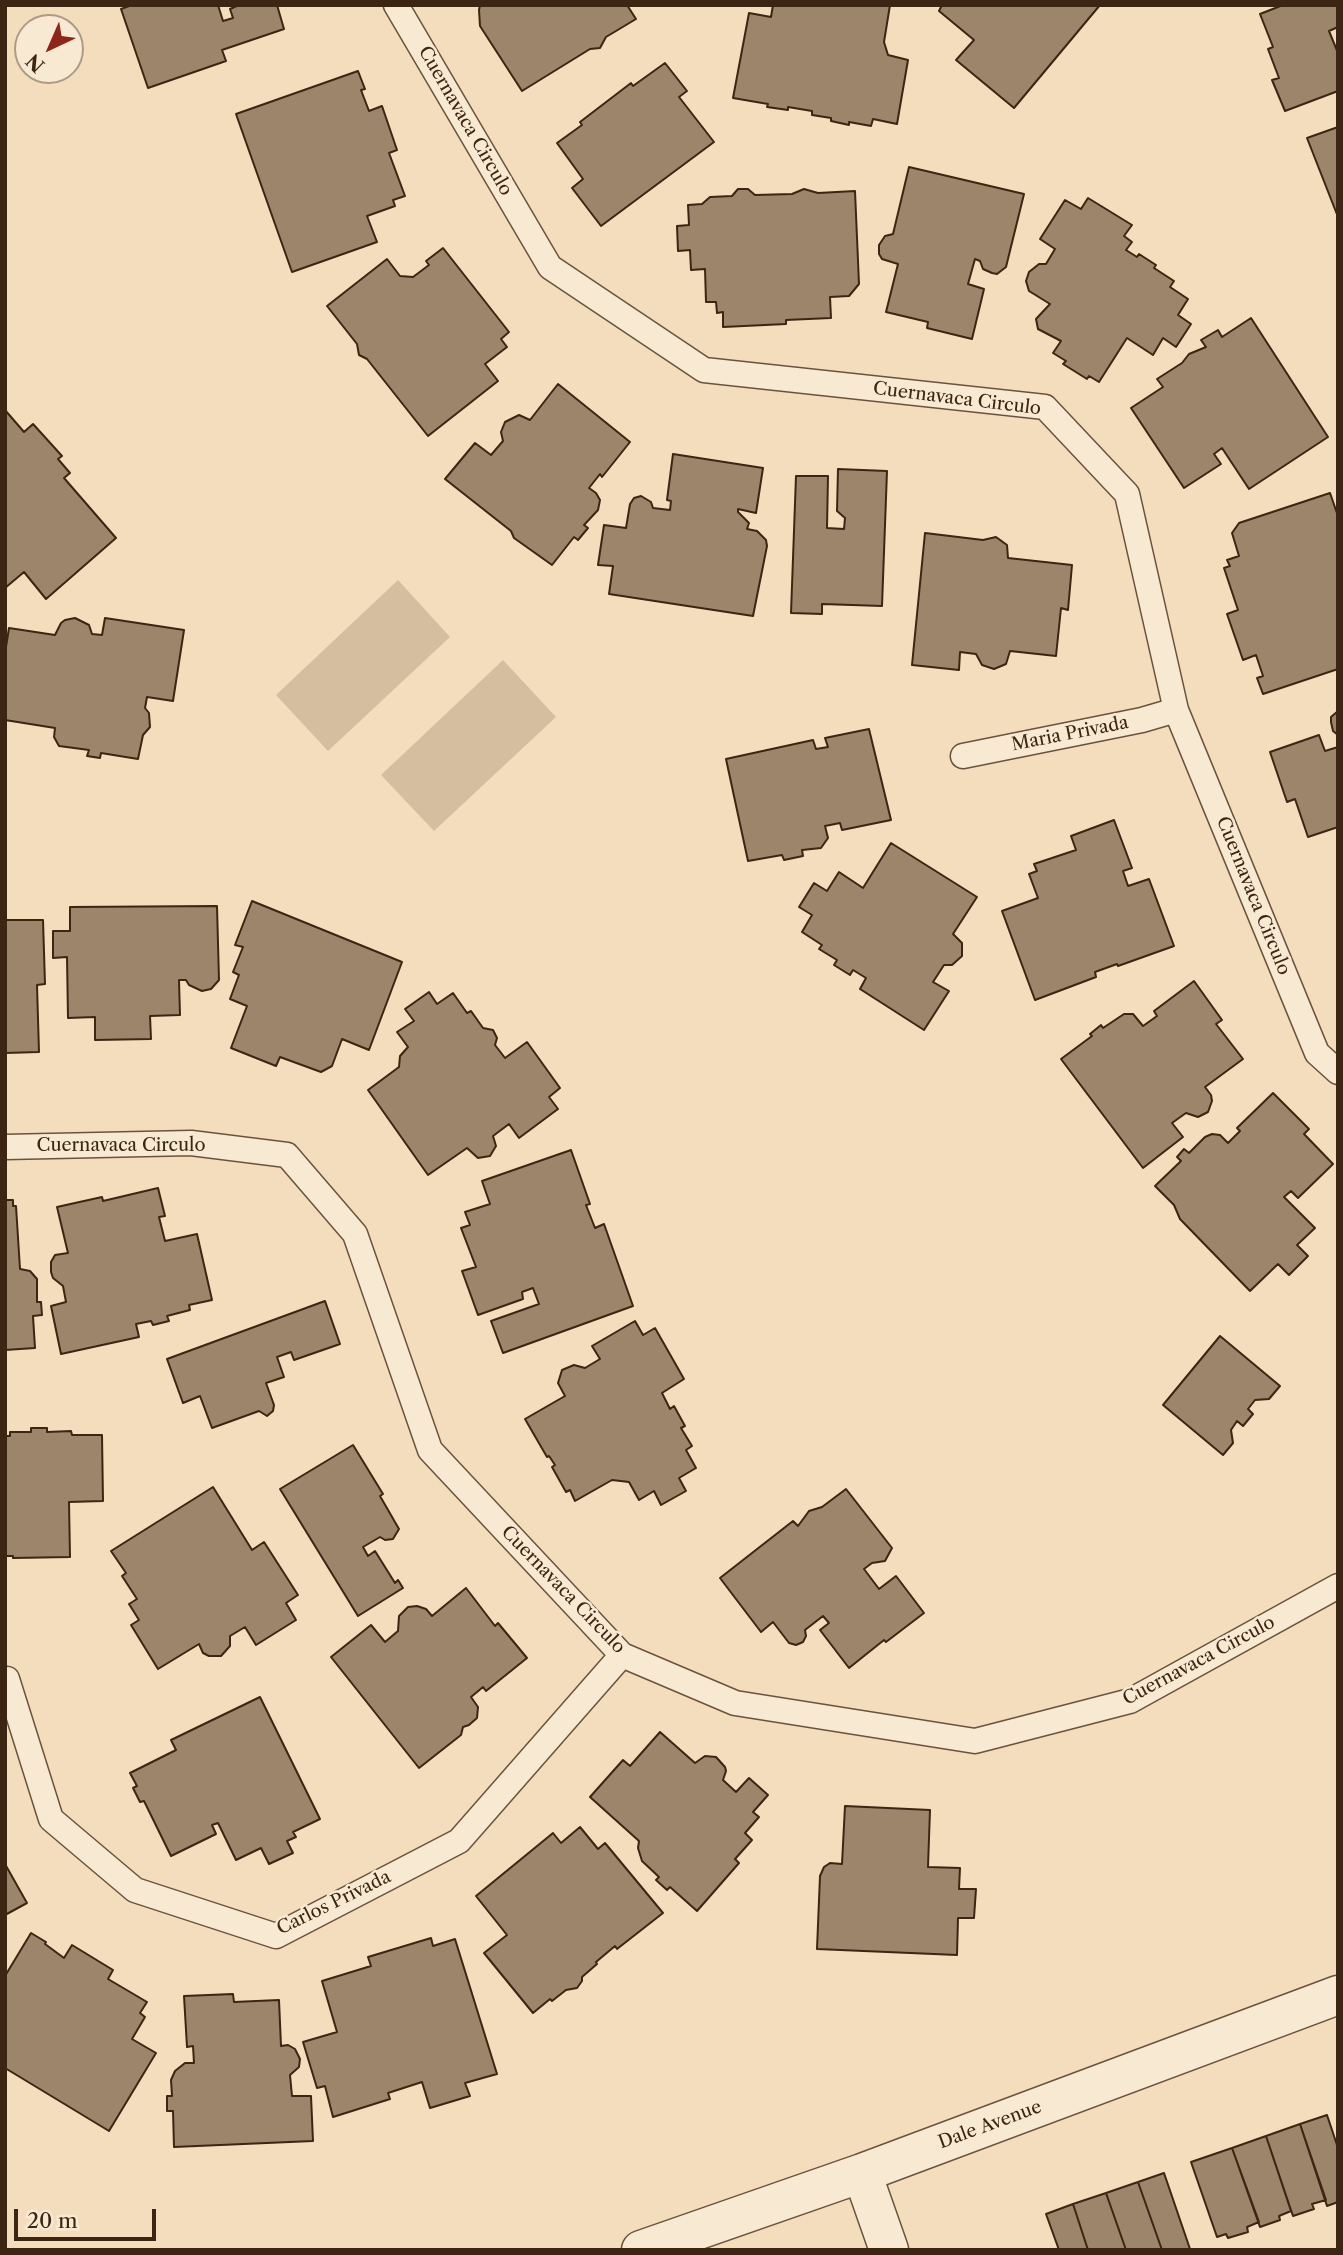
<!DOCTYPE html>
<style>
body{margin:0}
#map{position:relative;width:1343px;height:2255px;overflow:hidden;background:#f4ddbc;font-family:"Libre Caslon Text",serif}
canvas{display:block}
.frame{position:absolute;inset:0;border:7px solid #3c2513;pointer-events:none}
.north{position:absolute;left:14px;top:14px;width:70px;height:70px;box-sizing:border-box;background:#f8e9d3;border:2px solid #ad9b86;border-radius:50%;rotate:224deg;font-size:19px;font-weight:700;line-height:28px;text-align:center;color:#3c2513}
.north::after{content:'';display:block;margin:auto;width:24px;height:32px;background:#8f2418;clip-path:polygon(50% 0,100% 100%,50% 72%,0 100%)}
.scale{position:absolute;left:14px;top:2209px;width:142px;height:32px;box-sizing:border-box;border:4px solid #3c2513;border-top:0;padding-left:9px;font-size:21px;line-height:24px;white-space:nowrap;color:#3c2513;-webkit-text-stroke:5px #f8e9d3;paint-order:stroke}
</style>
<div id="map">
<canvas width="1343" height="2255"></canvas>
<div class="frame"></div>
<div class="north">N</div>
<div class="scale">20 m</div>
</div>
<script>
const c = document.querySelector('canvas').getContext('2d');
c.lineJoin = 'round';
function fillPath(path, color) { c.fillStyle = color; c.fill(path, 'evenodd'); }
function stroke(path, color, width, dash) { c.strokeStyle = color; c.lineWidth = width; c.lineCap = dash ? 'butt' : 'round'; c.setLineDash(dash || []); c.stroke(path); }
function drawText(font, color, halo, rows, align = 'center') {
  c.font = font + ' "Libre Caslon Text",serif'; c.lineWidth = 5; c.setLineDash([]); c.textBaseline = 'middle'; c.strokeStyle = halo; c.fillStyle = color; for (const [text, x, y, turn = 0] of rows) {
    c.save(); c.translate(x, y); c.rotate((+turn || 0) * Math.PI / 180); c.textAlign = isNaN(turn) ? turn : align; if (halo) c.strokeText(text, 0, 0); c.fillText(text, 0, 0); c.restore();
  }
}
fillPath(new Path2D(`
 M398 580 450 637 328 751 276 695Z
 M503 660 556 717 434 831 381 775Z`), '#d5be9f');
const building = new Path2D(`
 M132 5H218L223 21 233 18 230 9 239 5H277L284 29 222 50 226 61 148 88 121 9Z
 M627 5 636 19 606 37 600 48 590 49 522 91 480 26 479 10 480 5Z
 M773 5H890L884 42 888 55 908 60 897 124 873 119 871 126 849 122V125L831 121V118L812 115V111L788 107V110L767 107 768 104 733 98 749 13 771 17Z
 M942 5H1100L1014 108 956 60 974 40 939 11Z
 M1283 5H1338V27L1329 31 1338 53V91L1285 111 1272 80 1279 78 1268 49 1273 47 1260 14Z
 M665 63 687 91 679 97 714 142 601 226 572 188 583 179 557 143 582 125 580 122 631 83 633 86Z
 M358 71 365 89 361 90 369 111 382 106 397 150 389 153 405 196 393 200 395 206 367 216 377 242 292 272 236 114Z
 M1338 127V217L1307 138Z
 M909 167 1024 194 1006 267 997 274 992 273 983 269 980 261 975 259 968 284 984 289 972 339 927 328 928 322 886 312 898 264 882 259 879 254V245L885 236 893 234Z
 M738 189H748L755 195 792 194 804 189 818 193 855 191 859 284 849 296 830 297 831 318 786 320V324L723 327V312L717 313 716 302H706L705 269 691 270 690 250 678 251 677 226 689 225 688 205 702 204 710 197 732 196Z
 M1088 198 1132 225 1124 236 1132 242 1126 250 1137 257 1139 254 1156 265 1154 268 1174 281 1170 287 1188 299 1178 315 1191 324 1176 347 1163 338 1153 355 1127 338 1099 382 1089 376 1087 379 1063 364 1066 361 1053 353 1061 341 1038 329 1036 319 1050 304 1029 291 1026 281 1029 272 1039 264H1046L1055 249 1040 239 1065 200 1081 209Z
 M443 248 509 332 501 339 507 347 485 364 498 381 428 436 367 359 359 355 357 344 327 306 387 259 400 276 413 277 429 265 426 261Z
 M1251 318 1328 437 1249 489 1222 448 1214 454 1221 464 1184 488 1131 408 1163 387 1157 379 1182 363 1189 354 1206 347 1201 340 1218 330 1222 337Z
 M558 384 630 442 602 477 600 474 589 488 596 493 600 500 598 510 584 525 588 528 578 540 574 537 552 565 514 538 511 531 445 479 475 443 491 455 503 441 501 432 505 422 519 415 530 420Z
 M5 410 24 432 33 424 62 456 58 459 70 473 64 478 116 538 46 599 24 572 5 588Z
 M673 454 763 468 756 513 738 509V512L749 523 747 529 757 531 766 540 767 546 753 616 609 594 613 566 598 565 604 525 626 528 630 504 634 498 641 496 651 502 653 508 670 510 671 501 667 500Z
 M838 469 887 471 882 606 822 604V614L791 613 796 476H828L827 528 844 529 845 518 837 511Z
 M1330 493 1338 516V669L1263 694 1257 678 1263 676 1256 655 1243 660 1227 614 1238 610 1224 568 1230 566 1227 560 1239 556 1232 533 1239 523Z
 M925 533 983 540 996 537 1007 545 1008 558 1072 565 1068 610 1061 608 1056 656 1010 651 1006 664 994 669 982 665 976 654 960 652 959 670 912 665Z
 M75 618 89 625 92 634 102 635 105 618 184 630 173 701 147 697 145 708 149 713 150 727 143 735 138 759 101 753 100 758 87 756 89 750 59 746 54 737 55 728 5 720V653L9 628 55 635 61 623 65 620Z
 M1338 711V735L1333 731 1331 722V717Z
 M869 729 891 820 842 830 840 823 825 826 828 838 821 848 802 850 803 856 784 860 782 855 748 861 726 759 813 740 816 749 828 747 825 738Z
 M1319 735 1325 751 1338 747V827L1308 837 1295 799 1287 802 1270 752Z
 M1114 820 1132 868 1123 871 1128 886 1149 879 1174 946 1118 966 1117 964 1095 972 1096 977 1035 1000 1002 911 1038 898 1029 874 1037 871 1034 864 1076 850 1071 836Z
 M891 843 977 897 953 934 962 943V956L952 965H944L933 982 949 991 924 1030 860 989 866 978 853 970 850 975 834 965 837 960 819 949 822 945 802 932 812 915 799 907 814 883 827 891 839 872 863 888Z
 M252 901 402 962 369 1050 342 1039 332 1066 321 1072 280 1057 276 1066 231 1048 247 1006 230 999 239 975 233 972 243 947 235 945Z
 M217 906 219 980 211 989 202 991 189 985 186 980H179L180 1015 150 1016 151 1039 95 1040V1017L68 1018 67 957 53 958V931H70V907Z
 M5 920H43L45 984 37 985 39 1052 5 1053Z
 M1194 981 1222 1020 1216 1024 1243 1059 1205 1087 1211 1095 1212 1101 1208 1112 1198 1117 1186 1113 1172 1123 1183 1137 1143 1168 1061 1059 1092 1036 1090 1034 1101 1025 1103 1028 1124 1014H1133L1143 1026 1157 1016 1154 1011Z
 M429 992 437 1004 453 993 467 1013 471 1011 483 1028 493 1030 497 1038 495 1045 505 1058 527 1042 560 1088 549 1097 558 1109 519 1138 509 1124 493 1136 496 1146 490 1156 478 1158 467 1148 428 1175 368 1090 399 1067 400 1056 408 1047 397 1032 414 1021 405 1009Z
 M1273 1093 1309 1129 1304 1134 1333 1164 1298 1198 1291 1191 1284 1197 1315 1228 1297 1245 1308 1256 1289 1275 1278 1264 1250 1291 1180 1219 1174 1205 1155 1186 1181 1161 1177 1157 1184 1149 1189 1153 1205 1137 1212 1134 1220 1135 1228 1143 1240 1131 1237 1128Z
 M571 1150 590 1204 586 1205 595 1228 604 1224 633 1306 503 1353 491 1321 539 1304 533 1288 522 1292 523 1299 478 1315 462 1271 476 1267 461 1228 470 1225 465 1212 490 1204 482 1181Z
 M158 1188 165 1216 159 1217 165 1241 197 1234 212 1300 189 1305 190 1310 167 1316 169 1321 153 1325 151 1321 136 1324 139 1337 61 1354 51 1306 66 1302 63 1286 53 1278 51 1272V1262L55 1255 68 1253 57 1207 102 1197 103 1201Z
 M5 1200H13V1206H16L20 1269 30 1271 37 1279V1302H41L42 1315 33 1316 35 1348 5 1350Z
 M325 1301 340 1344 294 1360 291 1352 277 1357 284 1377 266 1383 274 1405 273 1411 267 1416 259 1411 212 1428 200 1396 183 1403 167 1359Z
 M635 1321 643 1335 655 1328 684 1379 662 1393 670 1409 674 1406 685 1426 681 1428 692 1446 686 1450 696 1468 679 1478 686 1491 661 1505 654 1491 639 1500 629 1482 612 1480 575 1501 570 1490 566 1492 552 1467 555 1465 549 1456 547 1457 525 1419 565 1396 558 1383 562 1370 574 1365 585 1368 600 1359 592 1346Z
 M1220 1336 1280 1386 1269 1399 1255 1400 1248 1409 1253 1414 1243 1426 1237 1421 1231 1430 1233 1443 1223 1455 1163 1405Z
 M31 1428H47V1432L71 1431 72 1435H102L103 1501 69 1502 70 1557 13 1558V1556H5V1436H10V1432H31Z
 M353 1445 383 1494 380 1496 399 1529 393 1539 385 1540 380 1537 363 1547 368 1556 375 1551 395 1583 398 1580 403 1588 358 1616 280 1489Z
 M213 1487 252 1550 264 1542 298 1595 286 1603 296 1620 256 1645 245 1627 230 1636V1646L221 1656H209L203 1653 199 1644 158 1669 131 1625 139 1620 129 1604 137 1599 122 1576 126 1573 111 1551Z
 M846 1489 892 1548 885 1561 872 1563 864 1569 879 1589 896 1576 924 1613 886 1642 884 1640 849 1668 820 1630 829 1623 823 1616 805 1630 806 1636 803 1642 796 1645 789 1643 773 1622 761 1632 720 1578 793 1521 798 1526 809 1511 822 1507Z
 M466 1588 495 1626 498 1623 527 1658 486 1691 483 1687 471 1697 478 1707 477 1718 469 1725 463 1727 461 1735 419 1768 331 1657 371 1625 385 1642 398 1631 399 1616 408 1607 417 1606 426 1609 432 1616Z
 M260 1697 320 1819 293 1832 296 1837 287 1841 293 1853 269 1864 261 1848 236 1860 218 1823 212 1825 216 1834 171 1856 144 1801 140 1802 133 1788 137 1786 130 1773 176 1750 171 1740Z
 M660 1732 695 1763 705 1756 716 1757 725 1767 726 1771 723 1780 736 1792 749 1778 768 1795 753 1812 759 1817 745 1833 752 1840 735 1859 739 1863 697 1911 670 1887 667 1890 656 1880 659 1877 642 1861 638 1848 639 1841 590 1797 623 1760 630 1766Z
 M845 1806 930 1810 928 1867 960 1868 959 1889H976L974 1918H958L957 1955 817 1949 820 1876 824 1867 830 1863 842 1864Z
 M580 1827 598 1849 605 1843 663 1913 617 1949 615 1946 596 1962 597 1964 582 1977V1981L577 1988 566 1990 552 2001 550 1999 533 2013 484 1953 507 1935 476 1896 553 1833 561 1843Z
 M5 1864 27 1903 5 1915Z
 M31 1933 46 1942 45 1944 64 1958 72 1945 113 1970 108 1979 147 2002 140 2013 145 2017 132 2039 156 2053 109 2131 5 2068V1976Z
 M431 1938 433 1946 455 1939 497 2074 465 2083 470 2096 430 2108 422 2082 388 2093 390 2099 333 2117 325 2086 317 2088 303 2042 337 2032 322 1981 371 1966 368 1957Z
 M233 1994 234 2002 279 2000 281 2046 288 2045 295 2049 300 2059 299 2067 290 2075 292 2096H311L313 2141 174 2147 173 2111H167V2096H172L171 2080 175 2071 185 2063H194L193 2046 187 2047 184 1996Z
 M1327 2115 1338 2148V2202L1327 2206 1300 2124Z
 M1300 2124 1326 2200 1312 2204 1314 2209 1293 2216 1266 2136Z
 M1266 2136 1291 2211 1279 2216 1280 2220 1260 2227 1232 2148Z
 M1232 2148 1259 2222 1247 2227 1248 2232 1228 2238 1226 2234 1217 2237 1191 2162Z
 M1164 2173 1190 2249 1162 2250 1138 2182Z
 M1138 2182 1162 2250H1126L1106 2193Z
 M1106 2193 1126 2250H1088L1073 2204Z
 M1073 2204 1088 2250H1059L1046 2214Z`);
fillPath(building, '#9c856b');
stroke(building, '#3c2513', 2);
const lane = new Path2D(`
 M396 5 550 267 704 370 1045 407 1127 494 1176 710 1317 1053 1338 1072
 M963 756 1142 720 1176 710
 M5 1147 191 1143 287 1155 355 1234 430 1450 622 1655 735 1703 975 1741 1130 1701 1338 1586
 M7 1679 51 1819 135 1890 276 1936 459 1841 622 1655`);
const street = new Path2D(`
 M862 2173 889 2250
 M641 2250 862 2173 1338 1995`);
stroke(lane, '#6a533d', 27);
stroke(street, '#6a533d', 41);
stroke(lane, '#f8e9d3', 24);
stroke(street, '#f8e9d3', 38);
drawText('18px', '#3c2513', '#f8e9d3', [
 ["Cuernavaca Circulo",465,121,60],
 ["Cuernavaca Circulo",957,399,7],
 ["Maria Privada",1070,734,-11],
 ["Cuernavaca Circulo",1253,896,68],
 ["Cuernavaca Circulo",121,1146],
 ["Cuernavaca Circulo",563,1590,46],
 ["Cuernavaca Circulo",1199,1661,-28],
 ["Carlos Privada",334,1903,-26],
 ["Dale Avenue",990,2125,-20]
]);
</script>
